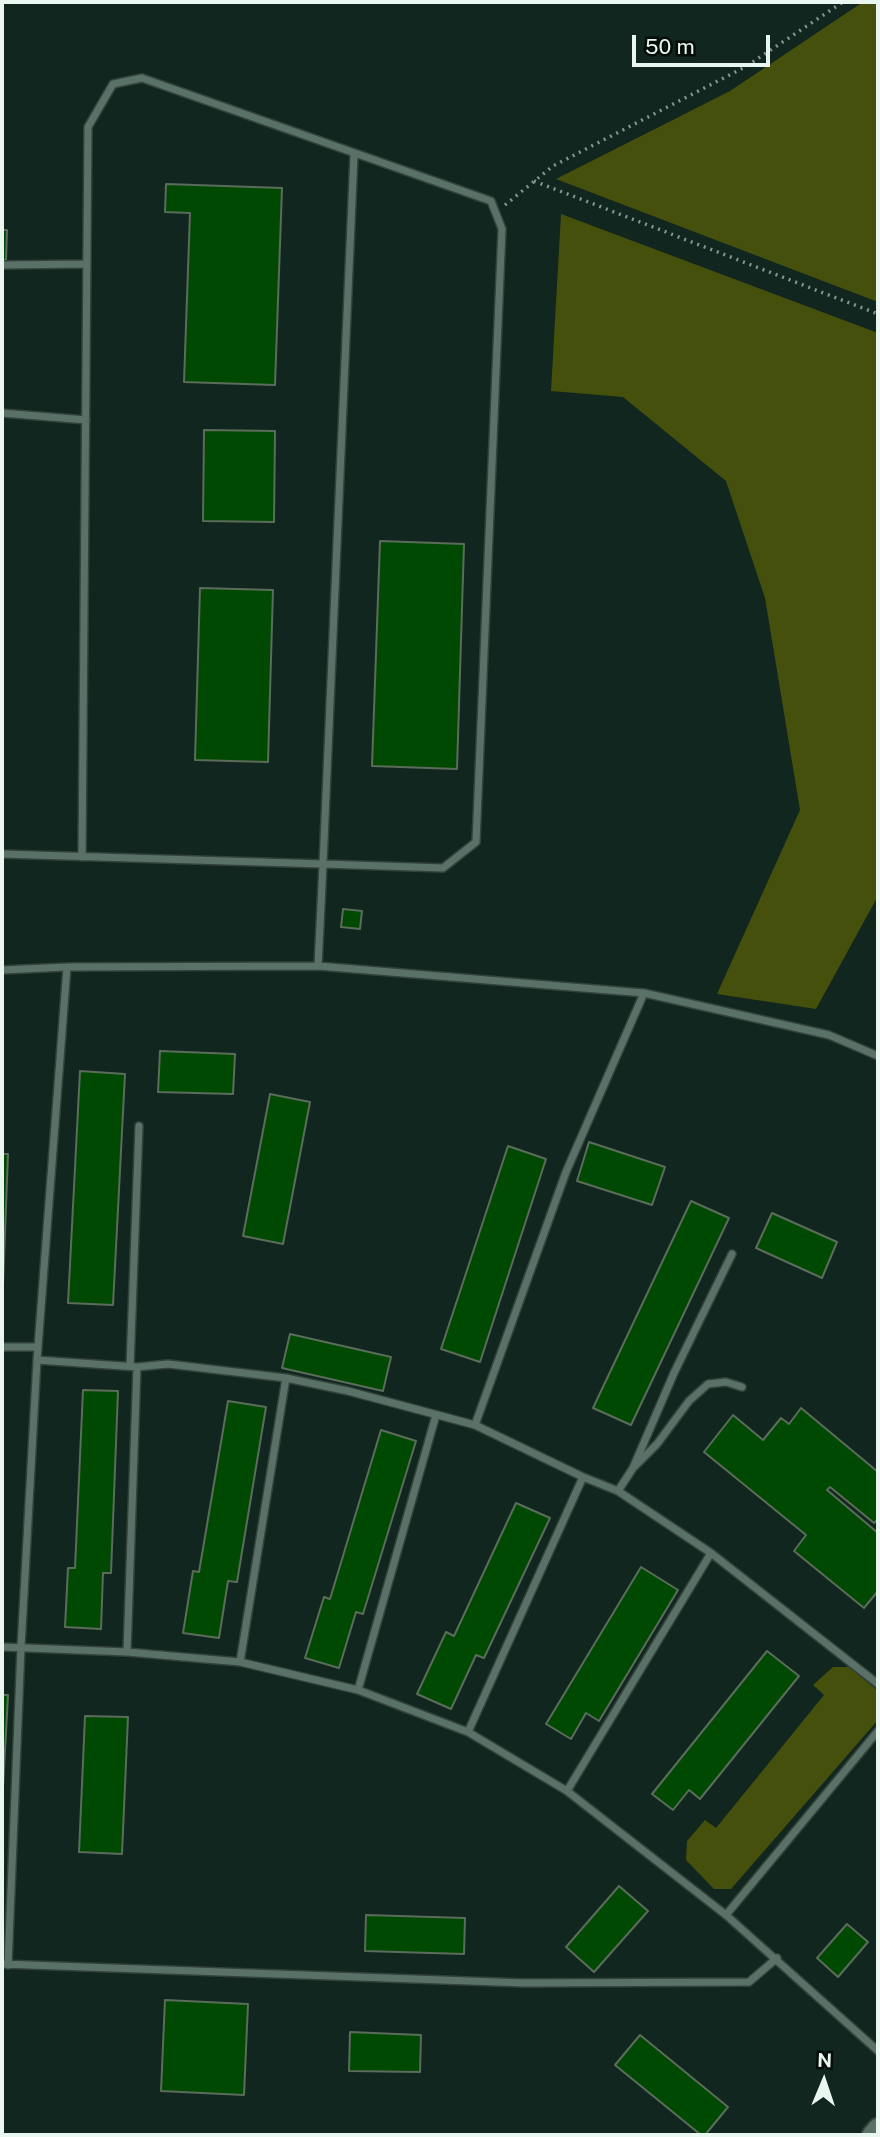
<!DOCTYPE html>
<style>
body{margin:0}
#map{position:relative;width:880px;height:2137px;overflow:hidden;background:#10261e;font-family:"Public Sans",sans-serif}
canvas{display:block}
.frame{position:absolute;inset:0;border:4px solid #eaf7f1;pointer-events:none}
.north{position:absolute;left:789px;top:2046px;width:70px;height:70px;-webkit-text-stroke:5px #050d09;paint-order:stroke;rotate:2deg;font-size:19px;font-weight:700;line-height:28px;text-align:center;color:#eaf7f1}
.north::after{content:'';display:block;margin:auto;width:24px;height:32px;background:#eaf7f1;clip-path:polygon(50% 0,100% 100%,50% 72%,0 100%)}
.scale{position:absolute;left:632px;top:35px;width:138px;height:32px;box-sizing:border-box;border:4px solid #eaf7f1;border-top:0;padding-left:9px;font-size:21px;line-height:24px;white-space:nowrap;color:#eaf7f1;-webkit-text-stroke:5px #050d09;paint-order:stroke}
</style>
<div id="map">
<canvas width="880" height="2137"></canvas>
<div class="frame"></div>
<div class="north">N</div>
<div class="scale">50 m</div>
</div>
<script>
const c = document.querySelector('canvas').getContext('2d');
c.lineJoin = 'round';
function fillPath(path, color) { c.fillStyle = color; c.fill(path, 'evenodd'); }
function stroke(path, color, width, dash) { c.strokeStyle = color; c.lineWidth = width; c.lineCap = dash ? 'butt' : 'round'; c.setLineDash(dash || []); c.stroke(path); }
fillPath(new Path2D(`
 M863 2H878V302L556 179 730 91Z
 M561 214 878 333V896L816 1009 717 994 800 810 765 598 726 481 623 397 551 391Z
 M833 1667H849L878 1691V1720L731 1889H714L686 1860 687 1841 705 1820 716 1828 824 1695 813 1685Z`), '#45500c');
const building = new Path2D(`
 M166 184 282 188 275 385 184 382 190 213 165 212Z
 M2 230H7L6 260H2Z
 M204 430 275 431 274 522 203 521Z
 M380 541 464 544 457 769 372 766Z
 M200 588 273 590 268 762 195 760Z
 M343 909 362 911 360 929 341 927Z
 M160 1051 235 1054 233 1094 158 1092Z
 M80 1071 125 1074 113 1305 68 1303Z
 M270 1094 310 1102 283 1244 243 1236Z
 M589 1142 665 1167 652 1205 577 1181Z
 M508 1146 546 1159 480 1362 441 1349Z
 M2 1154H8L3 1285 2 1284Z
 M691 1201 729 1218 631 1425 593 1408Z
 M772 1213 837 1242 822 1278 756 1248Z
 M290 1334 391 1357 383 1391 282 1368Z
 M83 1390 118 1391 111 1573H103L101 1629 65 1627 68 1568H75Z
 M228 1401 266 1407 237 1582 228 1581 219 1638 183 1633 193 1571 199 1572Z
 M801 1408 878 1472V1519L874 1523 830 1487 827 1490 878 1533V1591L864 1608 794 1551 806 1535 704 1452 733 1415 763 1440 781 1418 789 1424Z
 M381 1430 416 1441 363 1614 356 1612 339 1668 305 1658 324 1597 330 1599Z
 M516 1503 550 1518 484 1658 476 1655 451 1709 417 1694 446 1632 454 1636Z
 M641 1567 678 1590 599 1721 586 1713 571 1739 546 1724Z
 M767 1651 799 1676 700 1799 689 1790 673 1810 652 1794Z
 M2 1695H8L2 1806Z
 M85 1716 128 1717 122 1854 79 1852Z
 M619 1886 648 1911 594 1972 566 1947Z
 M366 1915 465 1918 464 1954 365 1951Z
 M847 1924 868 1942 838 1977 817 1958Z
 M165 2000 248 2004 244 2095 161 2091Z
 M350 2032 421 2035 420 2072 349 2071Z
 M640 2035 728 2107 705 2135H701L615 2065Z`);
fillPath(building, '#004902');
stroke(building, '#5c6c5b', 2);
const service = new Path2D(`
 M2 265 87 264
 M2 413 86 420
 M2 854 323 864 318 966
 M82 857 88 127 113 84 142 78 491 201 502 229 476 842 443 868 323 864 354 155
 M2 970 67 967 318 966 644 993 829 1035 878 1056
 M2 1347H38
 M37 1360 137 1367 168 1364 286 1378 348 1391 475 1425 583 1477 618 1491 711 1553 878 1684
 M130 1366 139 1126
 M475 1425 566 1172 644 993
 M633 1468 674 1373 732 1254
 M618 1491 633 1468 657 1444 689 1401 708 1384 726 1382 742 1387
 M2 1647 127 1652 240 1662 358 1690 468 1732 567 1791 726 1915 878 2051
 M127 1652 137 1367
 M240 1662 286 1378
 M358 1690 436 1415
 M468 1732 583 1477
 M567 1791 711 1553
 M726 1915 878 1731
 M2 1964 524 1983 749 1982 777 1958
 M8 1965 21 1647 37 1360 67 967`);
const tertiary = new Path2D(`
 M872 2135 878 2128`);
stroke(service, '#33423b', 10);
stroke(tertiary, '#33423b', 23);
stroke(new Path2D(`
 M534 181 878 314
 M505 205 553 166 745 67 843 2`), '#84968f', 3.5, [2, 5]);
stroke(service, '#597167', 7);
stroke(tertiary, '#597167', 19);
</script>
